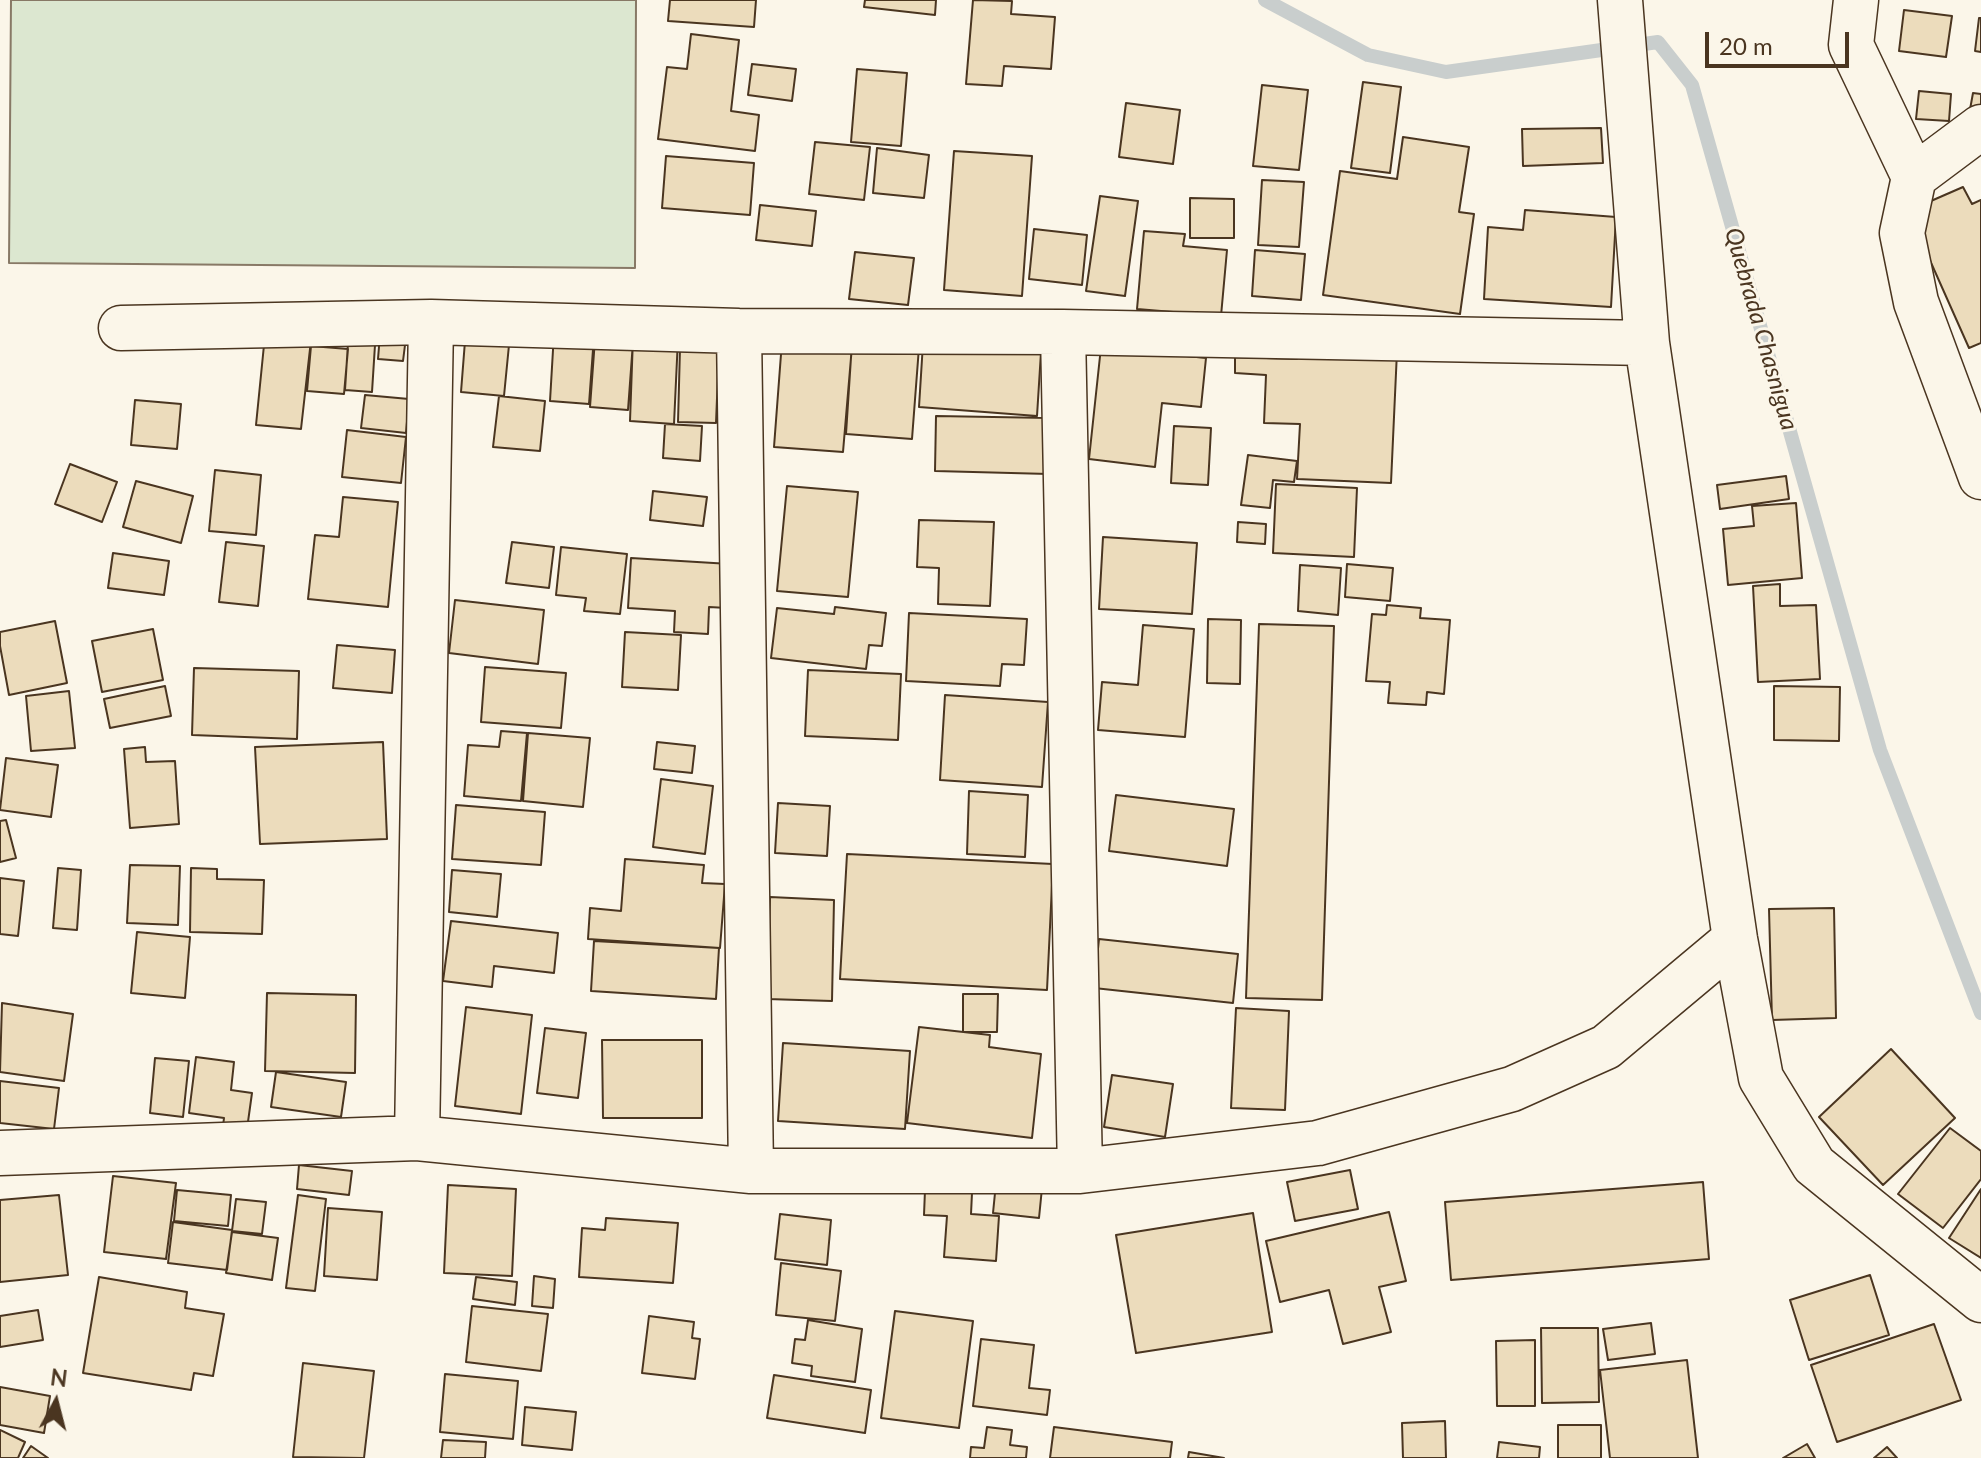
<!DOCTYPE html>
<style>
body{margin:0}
#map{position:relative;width:1981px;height:1458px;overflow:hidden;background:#fbf6e9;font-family:Lato,sans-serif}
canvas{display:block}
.north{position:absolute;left:16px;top:1362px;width:80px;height:80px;-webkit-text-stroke:6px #fbf6e9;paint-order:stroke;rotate:7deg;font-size:22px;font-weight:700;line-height:32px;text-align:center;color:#4a3520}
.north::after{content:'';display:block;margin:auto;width:28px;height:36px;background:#4a3520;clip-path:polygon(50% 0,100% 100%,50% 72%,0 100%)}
.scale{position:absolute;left:1705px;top:32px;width:144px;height:36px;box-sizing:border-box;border:4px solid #4a3520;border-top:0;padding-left:10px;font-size:24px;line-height:28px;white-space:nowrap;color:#4a3520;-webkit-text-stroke:6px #fbf6e9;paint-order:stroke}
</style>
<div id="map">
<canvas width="1981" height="1458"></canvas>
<div class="north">N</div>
<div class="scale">20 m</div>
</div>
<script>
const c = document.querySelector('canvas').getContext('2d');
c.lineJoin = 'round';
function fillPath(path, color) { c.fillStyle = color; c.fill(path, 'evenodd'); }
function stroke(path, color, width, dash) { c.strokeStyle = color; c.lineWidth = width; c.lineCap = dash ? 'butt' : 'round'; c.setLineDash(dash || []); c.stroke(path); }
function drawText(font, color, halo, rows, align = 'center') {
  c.font = font + ' Lato,sans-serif'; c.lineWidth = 6; c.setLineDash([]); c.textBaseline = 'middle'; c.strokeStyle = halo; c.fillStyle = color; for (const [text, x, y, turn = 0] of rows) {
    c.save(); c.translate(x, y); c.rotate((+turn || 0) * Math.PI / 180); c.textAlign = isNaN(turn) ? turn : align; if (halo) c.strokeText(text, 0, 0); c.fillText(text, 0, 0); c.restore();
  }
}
const green = new Path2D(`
 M11 0H636L635 268 9 263Z`);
fillPath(green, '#dce7d0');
stroke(green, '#887966', 2);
stroke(new Path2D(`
 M1265 0 1368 55 1446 72 1658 42 1692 85 1880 750 1981 1013`), '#c9cecd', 14);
const building = new Path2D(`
 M670 0H756L754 27 668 21Z
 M865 0H936L935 15 864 7Z
 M973 0 1012 1 1011 14 1055 17 1051 69 1004 66 1002 86 966 84Z
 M1904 10 1952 16 1946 57 1899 51Z
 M1979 18H1981V52L1975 51Z
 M691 34 739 40 731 111 759 115 755 151 658 139 667 67 687 69Z
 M752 64 796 69 792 101 748 95Z
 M857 69 907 73 901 146 851 142Z
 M1363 82 1401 87 1390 173 1351 168Z
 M1262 85 1308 90 1299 170 1253 166Z
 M1919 91 1951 94 1949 121 1916 119Z
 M1973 93 1981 94V128L1967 126Z
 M1126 103 1180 110 1173 164 1119 157Z
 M1601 128 1603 163 1523 166 1522 129Z
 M1403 137 1469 147 1459 212 1474 214 1460 314 1323 295 1340 171 1397 179Z
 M815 142 870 147 864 200 809 194Z
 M877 148 929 155 924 198 873 193Z
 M954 151 1032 156 1022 296 944 290Z
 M666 156 754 163 750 215 662 208Z
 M1262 180 1304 182 1299 247 1258 245Z
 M1963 187 1972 204 1981 200V343L1969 348 1908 211Z
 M1100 196 1138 201 1125 296 1086 291Z
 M1190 198 1234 199V238H1190Z
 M760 205 816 211 812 246 756 240Z
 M1525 210 1616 217 1611 307 1484 299 1488 227 1523 230Z
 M1034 229 1087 235 1082 285 1029 279Z
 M1144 231 1185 234 1183 246 1227 250 1221 316 1137 309Z
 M1255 250 1305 254 1301 300 1252 296Z
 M855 252 914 258 908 305 849 299Z
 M554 333 594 336 589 404 550 401Z
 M380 334 406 337 403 361 378 359Z
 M265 335 311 340 301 429 256 425Z
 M633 337 678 338 674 424 630 421Z
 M595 339 633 342 628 410 590 407Z
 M465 341 509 345 504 396 461 392Z
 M782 341 852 346 843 452 774 447Z
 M852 342 919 347 912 439 846 434Z
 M348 343 375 345 372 392 345 390Z
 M923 343 1041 352 1037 416 919 407Z
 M311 346 348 349 344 394 307 391Z
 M1298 346 1397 351 1391 483 1297 479 1300 424 1264 423 1266 375 1235 373V357L1297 359Z
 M1101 347 1206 358 1201 407 1162 403 1155 467 1089 459Z
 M680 348 719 349 716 423 678 422Z
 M365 395 409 399 406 433 361 428Z
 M499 396 545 401 540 451 493 447Z
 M135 400 181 404 177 449 131 445Z
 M936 416 1050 418 1049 474 935 471Z
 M665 424 702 426 700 461 663 458Z
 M1174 426 1211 428 1208 485 1171 483Z
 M347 430 406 437 401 483 342 477Z
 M1248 455 1297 461 1294 482 1273 480 1270 508 1241 505Z
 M70 464 117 482 102 522 55 504Z
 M215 470 261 475 256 535 209 531Z
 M1786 476 1789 499 1720 509 1717 485Z
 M136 481 193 496 181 543 123 527Z
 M1276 484 1357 488 1354 557 1273 553Z
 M787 486 858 492 848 597 777 591Z
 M653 491 707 497 703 526 650 520Z
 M343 497 398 502 388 607 308 599 315 535 339 537Z
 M1796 503 1802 578 1728 585 1723 529 1754 526 1752 506Z
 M919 520 994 522 990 606 938 604 939 568 917 567Z
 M1238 522 1266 524 1265 544 1237 542Z
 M1103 537 1197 543 1192 614 1099 609Z
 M226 542 264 546 258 606 219 602Z
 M512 542 554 547 549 588 506 583Z
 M561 547 627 554 620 614 584 611 586 598 556 595Z
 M113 553 169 561 164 595 108 588Z
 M631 558 730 564 727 608 709 607 708 634 674 632 675 611 628 608Z
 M1347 564 1393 568 1390 601 1345 597Z
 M1300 565 1341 568 1338 615 1298 611Z
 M1780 584V606L1816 605 1820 679 1758 682 1753 586Z
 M455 600 544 610 538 664 449 653Z
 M1387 605 1421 608 1420 618 1450 620 1444 694 1427 692 1426 705 1388 703 1390 682 1366 681 1372 614 1386 615Z
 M835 607 886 613 882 646 869 645 866 669 771 658 777 608 834 614Z
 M909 613 1027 619 1024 665 1002 664 1000 686 906 681Z
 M1208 619 1241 620 1240 684 1207 683Z
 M55 621 67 683 9 695 0 646V632Z
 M1259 624 1334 626 1322 1000 1246 998Z
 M1143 625 1194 629 1185 737 1098 730 1102 682 1138 685Z
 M153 629 163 680 102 692 92 641Z
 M625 632 681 635 678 690 622 687Z
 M337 645 395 650 392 693 333 688Z
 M485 667 566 673 561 728 481 722Z
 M194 668 299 671 297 739 192 735Z
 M808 670 901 674 898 740 805 736Z
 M165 686 171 716 110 728 104 699Z
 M1774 686 1840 687 1839 741 1774 740Z
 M69 691 75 748 31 751 26 696Z
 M945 695 1048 702 1042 787 940 780Z
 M501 731 527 733 521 801 464 796 468 745 499 747Z
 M528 733 590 738 583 807 523 801Z
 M383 742 387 839 260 844 255 747Z
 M657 742 695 746 692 773 654 769Z
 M145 747 146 762 175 761 179 824 130 828 124 749Z
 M6 758 58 765 51 817 0 810Z
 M661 779 713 786 705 854 653 847Z
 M969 791 1028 795 1025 857 967 854Z
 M1116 795 1234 809 1227 866 1109 851Z
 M778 803 830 806 827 856 775 853Z
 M456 805 545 812 541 865 452 859Z
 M6 820 16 858 0 862V821Z
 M847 854 1053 864 1047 990 840 979Z
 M625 859 704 865 702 883 725 884 720 948 588 939 590 908 621 911Z
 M130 865 180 866 178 925 127 923Z
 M58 868 81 870 77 930 53 928Z
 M191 868 217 869V879L264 880 262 934 190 932Z
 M452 870 501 874 497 917 449 912Z
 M0 878 24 881 18 936 0 934Z
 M770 897 834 900 832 1001 767 999Z
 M1834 908 1836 1018 1772 1020 1769 909Z
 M451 921 558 933 554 973 494 966 492 987 443 981Z
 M137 932 190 937 185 998 131 993Z
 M1099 939 1238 954 1233 1003 1094 988Z
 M594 941 719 948 716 999 591 991Z
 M267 993 356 995 355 1073 265 1071Z
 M963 994H998L997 1032H963Z
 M2 1003 73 1014 64 1081 0 1072Z
 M466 1007 532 1015 521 1114 455 1106Z
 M1236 1008 1289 1011 1285 1110 1231 1108Z
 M919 1027 990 1035 989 1047 1041 1054 1032 1138 907 1123Z
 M545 1028 586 1033 578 1098 537 1093Z
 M602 1040H702V1118H603Z
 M783 1043 910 1051 905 1129 778 1121Z
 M1891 1049 1955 1118 1883 1185 1819 1117Z
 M196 1057 234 1062 231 1090 252 1093 247 1129 223 1126 224 1118 189 1113Z
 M155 1058 189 1061 183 1117 150 1113Z
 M276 1072 346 1082 341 1117 271 1107Z
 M1112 1075 1173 1084 1165 1137 1104 1127Z
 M0 1081 59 1088 54 1129 0 1123Z
 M1950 1128 1981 1151V1179L1943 1228 1898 1194Z
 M299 1165 352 1171 349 1195 297 1189Z
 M1350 1170 1358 1209 1295 1221 1287 1182Z
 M113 1176 176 1183 166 1259 104 1252Z
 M1703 1182 1709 1259 1451 1280 1445 1202Z
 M996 1183 1042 1188 1039 1218 993 1213Z
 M448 1185 516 1189 512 1276 444 1273Z
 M1981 1189V1258L1949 1238Z
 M177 1190 231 1195 228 1226 174 1221Z
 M925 1190 972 1193 971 1214 999 1216 996 1261 944 1257 947 1216 924 1215Z
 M59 1195 68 1275 0 1282V1200Z
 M298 1195 326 1199 315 1291 286 1288Z
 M236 1199 266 1202 262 1234 232 1231Z
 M328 1208 382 1212 377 1280 324 1276Z
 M1389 1212 1406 1281 1379 1287 1391 1332 1343 1344 1329 1290 1280 1302 1266 1241Z
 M1253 1213 1272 1332 1136 1353 1116 1235Z
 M780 1214 831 1220 827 1265 775 1259Z
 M606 1218 678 1223 673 1283 579 1277 582 1228 605 1230Z
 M173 1222 232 1230 227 1270 168 1263Z
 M232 1232 278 1238 272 1280 226 1273Z
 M781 1263 841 1271 835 1321 776 1315Z
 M1870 1275 1889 1335 1809 1360 1790 1300Z
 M534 1276 555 1279 553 1308 532 1306Z
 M99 1277 187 1292 185 1308 224 1314 213 1376 194 1373 191 1390 83 1373Z
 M476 1277 517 1282 515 1305 473 1299Z
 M472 1306 548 1314 541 1371 466 1362Z
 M38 1310 43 1340 0 1347V1316Z
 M895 1311 973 1321 959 1428 881 1418Z
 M649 1316 694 1322 692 1338 700 1339 695 1379 642 1373Z
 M808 1320 862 1329 855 1382 811 1376 812 1366 792 1363 795 1339 805 1340Z
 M1651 1323 1655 1354 1608 1360 1603 1329Z
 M1934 1324 1961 1400 1837 1442 1811 1365Z
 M1541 1328H1598L1599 1402 1542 1403Z
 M981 1339 1034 1345 1029 1388 1050 1390 1047 1415 973 1406Z
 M1535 1340V1406H1497L1496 1341Z
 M1687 1360 1698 1458H1610L1600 1370Z
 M303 1363 374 1371 364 1458 293 1457Z
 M445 1374 518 1381 513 1439 440 1432Z
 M774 1375 871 1390 865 1433 767 1418Z
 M0 1387 50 1396 44 1433 0 1425Z
 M525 1407 576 1412 572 1450 522 1445Z
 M1445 1421 1446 1458H1403L1402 1423Z
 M1558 1425H1601V1458H1558Z
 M987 1427 1012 1430 1010 1445 1027 1447 1026 1458H970L971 1447 984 1448Z
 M1054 1427 1172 1442 1170 1458H1050Z
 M0 1430 25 1442 18 1458H0Z
 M443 1440 486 1442 485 1458H441Z
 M1499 1442 1540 1447 1539 1458H1497Z
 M1807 1444 1815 1458H1783Z
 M31 1446 48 1458H23Z
 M1887 1447 1897 1458H1874Z
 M1189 1452 1224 1458H1188Z`);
fillPath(building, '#ecdcbc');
stroke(building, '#4a3520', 2);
const minor = new Path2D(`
 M1620 0 1647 343 1735 939 1761 1078 1814 1165 1981 1300
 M1856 0 1851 45 1914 177
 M1981 127 1914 177 1902 233 1916 302 1981 477
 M121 328 431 322 739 331 1063 332 1647 343
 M739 331 751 1171
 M1063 332 1080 1171
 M417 1138 431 322
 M0 1153 417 1138 751 1171H1080L1318 1143 1512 1089 1606 1047 1735 939`);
stroke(minor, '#4a3520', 47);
stroke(minor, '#fbf6e9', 44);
drawText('italic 24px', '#4a3520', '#fbf6e9', [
 ["Quebrada Chasnigua",1761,329,74]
]);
</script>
